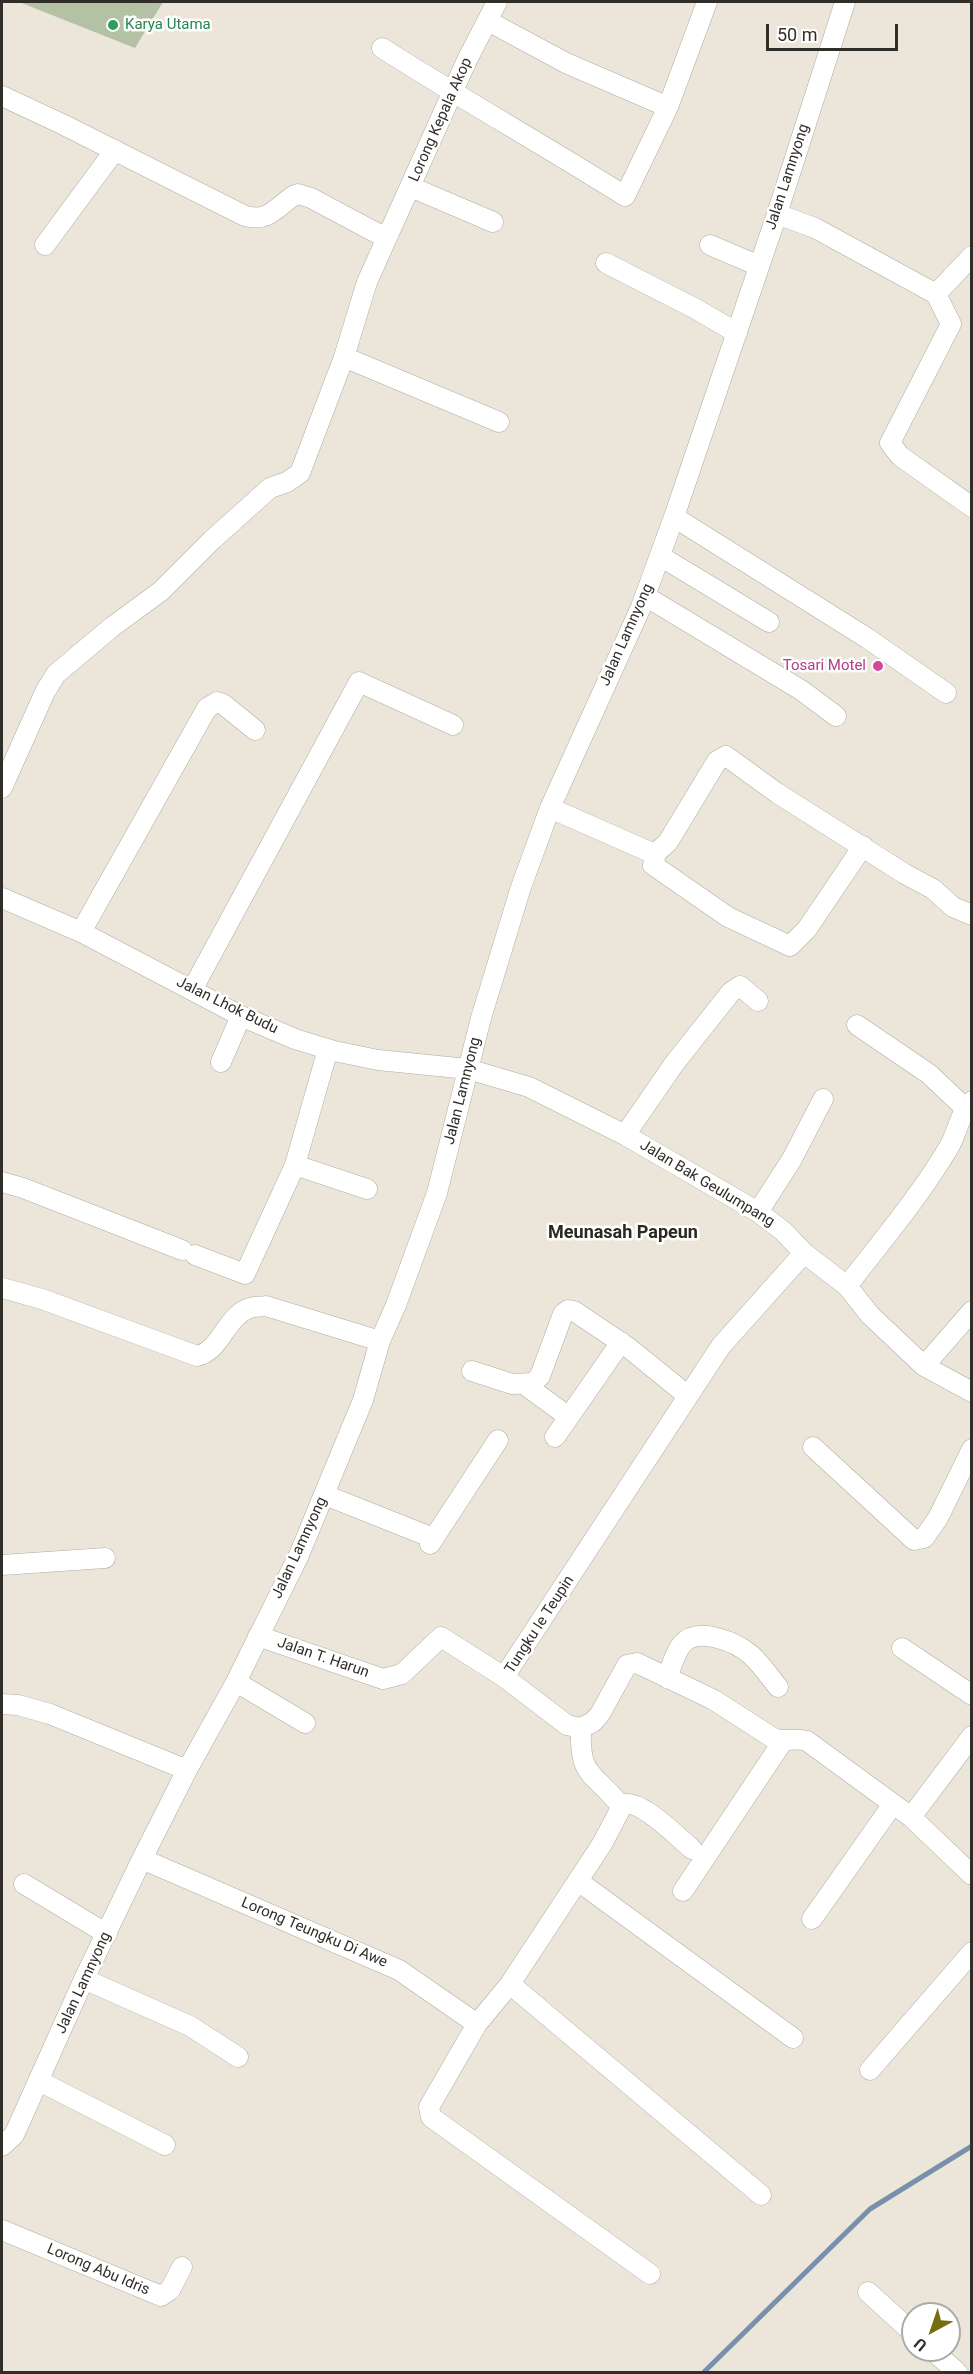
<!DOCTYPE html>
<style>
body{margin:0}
#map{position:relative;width:973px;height:2374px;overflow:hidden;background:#ece6da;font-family:Roboto,sans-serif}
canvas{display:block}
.frame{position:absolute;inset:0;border:3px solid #302e29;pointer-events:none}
.north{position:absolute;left:901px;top:2302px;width:60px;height:60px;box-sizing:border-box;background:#fff;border:2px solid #acaba9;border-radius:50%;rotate:220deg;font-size:16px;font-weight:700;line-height:24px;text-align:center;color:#302e29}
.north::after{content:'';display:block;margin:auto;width:21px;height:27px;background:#766e0d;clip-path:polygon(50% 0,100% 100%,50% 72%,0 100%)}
.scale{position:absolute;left:766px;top:24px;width:132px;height:27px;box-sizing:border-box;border:3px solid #302e29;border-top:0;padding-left:8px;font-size:18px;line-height:21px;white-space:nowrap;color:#302e29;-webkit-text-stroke:4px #fff;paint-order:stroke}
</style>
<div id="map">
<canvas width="973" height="2374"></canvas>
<div class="frame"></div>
<div class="north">U</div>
<div class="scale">50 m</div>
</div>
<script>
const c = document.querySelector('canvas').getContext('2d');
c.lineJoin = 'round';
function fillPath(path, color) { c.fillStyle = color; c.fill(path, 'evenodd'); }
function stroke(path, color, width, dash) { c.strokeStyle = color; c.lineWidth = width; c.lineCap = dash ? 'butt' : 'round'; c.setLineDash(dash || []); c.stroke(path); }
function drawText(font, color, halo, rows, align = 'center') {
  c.font = font + ' Roboto,sans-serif'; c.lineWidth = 5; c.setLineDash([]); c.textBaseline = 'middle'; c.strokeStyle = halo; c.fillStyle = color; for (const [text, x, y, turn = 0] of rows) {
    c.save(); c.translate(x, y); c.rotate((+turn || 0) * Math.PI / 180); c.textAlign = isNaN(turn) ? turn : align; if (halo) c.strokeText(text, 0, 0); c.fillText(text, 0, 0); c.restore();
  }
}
fillPath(new Path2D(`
 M19 2H163L135 48Z`), '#b4c1a4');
stroke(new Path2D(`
 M704 2372 870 2209 972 2146`), '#7890ac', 5);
const minor = new Path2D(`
 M488 21 566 63 668 107
 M382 48C462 99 545 146 625 196L668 107 707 2
 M2 96 62 124 245 216C268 222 275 209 293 196L298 194 311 198 386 238
 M411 187 493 222
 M777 214 815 228 936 294 951 324 890 443 900 456 972 507
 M45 245 115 150
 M710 245 759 266
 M606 263 696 309 737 333
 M936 294 972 256
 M344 357 499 422
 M674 517 867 638 946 693
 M660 556 769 622
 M645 596 801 690 836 716
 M2 788 45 692 56 674 112 627 161 591 212 540 270 488 287 482 300 473 344 357 367 282 467 60 497 2
 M550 808 650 852 656 853 668 842 717 761 726 756 777 793 905 874 933 889 953 907 972 915
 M656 853 653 865 728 917 790 946 807 929 863 846
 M2 898 81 932 241 1016 295 1039 334 1051 378 1060 468 1069 529 1087 625 1135 758 1212 783 1231 804 1253 847 1286 870 1315 924 1366 972 1392
 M81 932 207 708 217 702 223 704 255 730
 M192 990 359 682 453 725
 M857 1025 929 1074 965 1108
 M221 1062 241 1016
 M625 1135 674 1064 731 992 740 986 758 1001
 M295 1165 367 1189
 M2 1182 23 1188 182 1250
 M758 1212 792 1159 823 1099
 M804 1253 721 1346 504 1677 567 1725 581 1728 593 1722 600 1714 627 1665 637 1663 714 1700 773 1738C784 1743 795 1737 807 1741L911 1817 972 1736
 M195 1255 245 1274 295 1165 328 1049
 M847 1286C882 1241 920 1196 949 1147 958 1132 959 1114 972 1101
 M2 1288 42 1299 197 1356C220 1351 226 1318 247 1309 253 1306 260 1307 266 1306L380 1341
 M924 1366 972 1311
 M472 1371 512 1384 533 1383 540 1376 563 1314 568 1310 574 1311 629 1348 688 1396
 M525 1385 569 1417
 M555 1437 621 1342
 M813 1447 914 1540 924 1538 938 1518 972 1449
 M325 1495 433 1538
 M430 1544 498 1440
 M2 1565 105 1558
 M258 1636 383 1679 402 1674 441 1637 504 1677
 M902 1648 972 1695
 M667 1678C671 1667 675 1653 682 1644 698 1626 736 1642 751 1655 761 1664 769 1676 778 1687
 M236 1682 305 1723
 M2 1704 18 1705 50 1714 187 1770
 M581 1728C579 1778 593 1771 620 1805V1810L602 1844 510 1984 477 2024 429 2107 431 2117 650 2274
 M620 1805C639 1796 677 1837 692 1849
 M911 1817 972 1875
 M142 1859 399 1970 477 2024
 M578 1881 793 2038
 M24 1884 107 1934
 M683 1891 783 1741
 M812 1919 893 1804
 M84 1979 190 2026 238 2057
 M510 1984 761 2195
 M870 2070 972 1952
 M39 2081 165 2145
 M2 2146 14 2135 84 1979 142 1859 187 1770 236 1682 299 1555 363 1400 380 1341 396 1305 437 1193 481 1018 521 887 550 808 641 607 674 517 777 214 845 2
 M2 2230 161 2296 170 2290 182 2267
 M868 2292 913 2333
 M932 2350 957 2372`);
stroke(minor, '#b0ab9f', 21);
stroke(minor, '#fff', 20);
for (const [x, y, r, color] of [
 [113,25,6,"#2e9e5b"],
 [878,666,6,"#d1479c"]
]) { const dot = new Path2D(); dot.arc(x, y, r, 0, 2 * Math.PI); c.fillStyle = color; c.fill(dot); stroke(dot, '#fff', 2); }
drawText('15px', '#27864d', '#fff', [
 ["Karya Utama",125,25]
], 'left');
drawText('15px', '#302e29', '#fff', [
 ["Lorong Kepala Akop",441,120,-66],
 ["Jalan Lamnyong",788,177,-72],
 ["Jalan Lamnyong",627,635,-66],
 ["Jalan Lhok Budu",227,1006,26],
 ["Jalan Lamnyong",463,1091,-76],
 ["Jalan Bak Geulumpang",707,1184,31],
 ["Jalan Lamnyong",300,1548,-65],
 ["Tungku Ie Teupin",540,1625,-57],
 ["Jalan T. Harun",323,1658,19],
 ["Lorong Teungku Di Awe",314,1933,23],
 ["Jalan Lamnyong",84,1983,-65],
 ["Lorong Abu Idris",98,2270,23]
]);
drawText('15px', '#b23c85', '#fff', [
 ["Tosari Motel",866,666]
], 'right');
drawText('bold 18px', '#2d2920', '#fff', [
 ["Meunasah Papeun",623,1233]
]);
</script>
